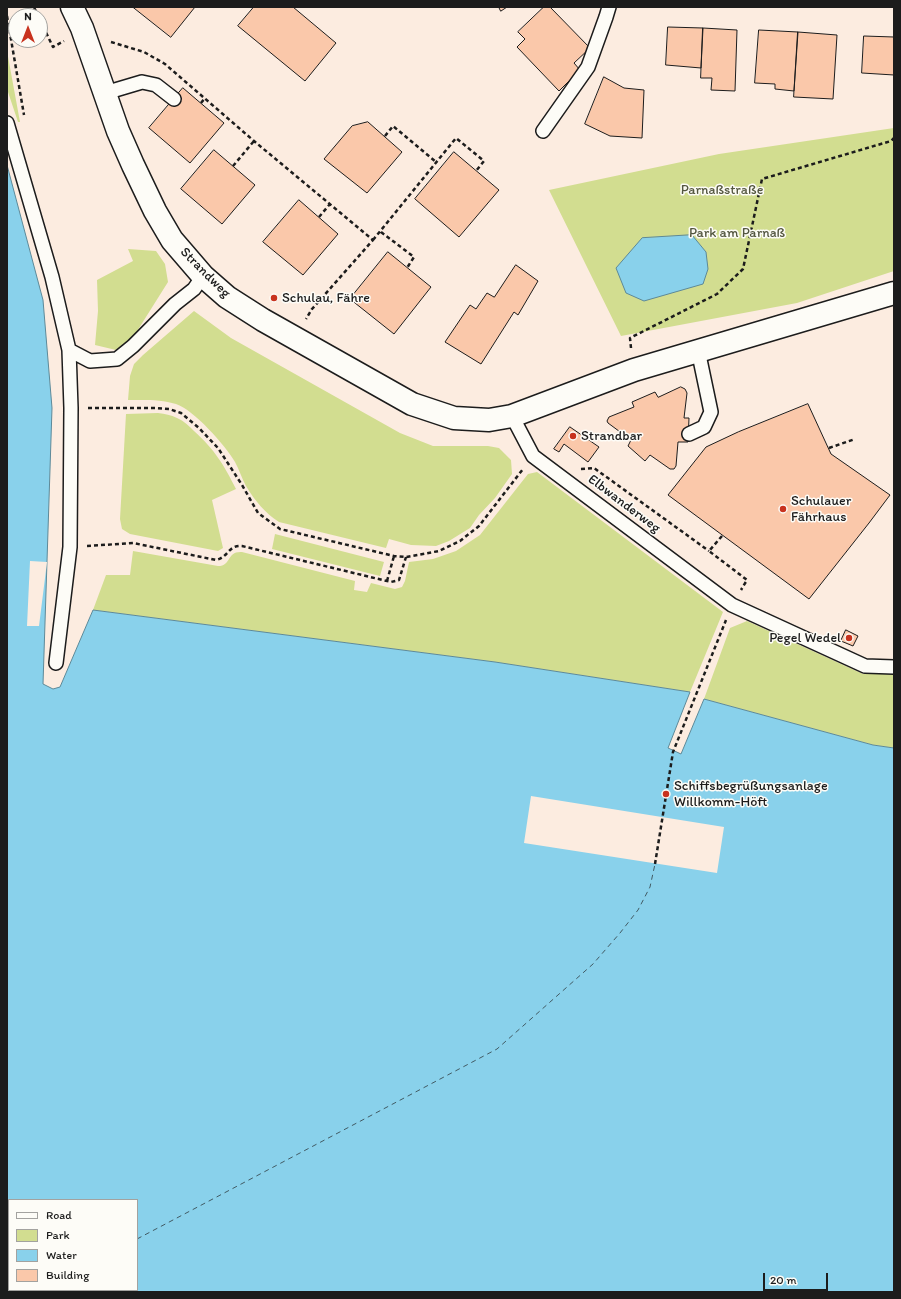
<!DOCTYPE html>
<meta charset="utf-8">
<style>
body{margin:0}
#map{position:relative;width:901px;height:1299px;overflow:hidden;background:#fcece0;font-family:Itim,sans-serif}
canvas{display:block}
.frame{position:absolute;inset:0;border:8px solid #1c1c1c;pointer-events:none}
.legend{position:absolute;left:8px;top:1199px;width:130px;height:92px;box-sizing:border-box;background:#fdfcf7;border:1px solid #a3a29f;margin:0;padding:5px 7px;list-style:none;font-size:12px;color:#1c1c1c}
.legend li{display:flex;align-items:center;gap:8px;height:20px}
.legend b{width:20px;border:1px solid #a3a29f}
.north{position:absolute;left:8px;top:8px;width:40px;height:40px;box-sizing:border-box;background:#fdfcf7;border:1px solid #a3a29f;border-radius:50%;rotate:0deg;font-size:11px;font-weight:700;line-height:16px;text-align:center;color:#1c1c1c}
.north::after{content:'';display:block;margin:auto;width:14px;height:18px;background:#c8321e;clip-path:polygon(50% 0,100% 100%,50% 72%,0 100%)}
.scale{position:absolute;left:763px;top:1273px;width:65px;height:18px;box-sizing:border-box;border:2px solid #1c1c1c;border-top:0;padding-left:5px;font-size:12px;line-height:14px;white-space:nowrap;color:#1c1c1c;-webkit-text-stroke:3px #fdfcf7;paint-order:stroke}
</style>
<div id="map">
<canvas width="901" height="1299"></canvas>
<div class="frame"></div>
<ul class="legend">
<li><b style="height:5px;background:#fdfcf7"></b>Road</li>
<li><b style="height:11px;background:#d2dd90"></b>Park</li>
<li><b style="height:11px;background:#89d1eb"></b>Water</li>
<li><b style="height:11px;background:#fac8aa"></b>Building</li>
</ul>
<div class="north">N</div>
<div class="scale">20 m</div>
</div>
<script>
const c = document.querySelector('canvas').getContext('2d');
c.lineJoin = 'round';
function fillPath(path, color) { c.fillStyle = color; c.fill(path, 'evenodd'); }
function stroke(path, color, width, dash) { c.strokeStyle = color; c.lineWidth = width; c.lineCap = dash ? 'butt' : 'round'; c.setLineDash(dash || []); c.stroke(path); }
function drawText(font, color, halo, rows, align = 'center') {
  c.font = font + ' Itim,sans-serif'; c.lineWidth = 3; c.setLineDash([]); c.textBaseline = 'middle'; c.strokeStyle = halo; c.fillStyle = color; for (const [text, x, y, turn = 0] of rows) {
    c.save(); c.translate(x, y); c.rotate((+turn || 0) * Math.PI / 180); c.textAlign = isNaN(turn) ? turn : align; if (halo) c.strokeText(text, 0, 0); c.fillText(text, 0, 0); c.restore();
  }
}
fillPath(new Path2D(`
 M7 51 20 122H18L7 89Z
 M894 128V271L797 303 621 336 549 190 719 154Z
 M128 249 156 251 165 264 168 282 129 344 116 350 95 345 98 311 97 280 133 261Z
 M194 311 231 338 400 433 433 446H488L499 448 511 460 512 474 495 498 479 515 470 528 449 541 436 546 411 545 389 539 386 548 279 522C265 513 255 501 246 486 242 479 239 469 235 462 225 445 194 410 176 404 161 399 143 400 128 400L130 376 134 364 143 355Z
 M158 413C165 414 171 415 177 418 184 421 189 426 194 431 215 450 224 465 236 489L212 500 223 548 218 551 130 534 122 529 120 519 126 414Z
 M537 472 723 612 690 692 495 662 93 610 106 575H130L133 551 218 566C232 566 226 551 242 552L355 581 354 590 367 592 371 583 395 589 402 587 405 581 409 562 433 559 456 551 480 535 528 474Z
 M275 534 384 562 380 576 272 549Z
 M747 621 863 674H894V748L873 745 704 699 730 628Z`), '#d2dd90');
const water = new Path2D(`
 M7 165 43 300 52 408 43 684 53 689 60 687 93 610 495 662 690 692 668 748 681 754 704 699 873 745 894 748V1292H7ZM9 1200H137V1290H9Z
 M692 235 706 252 708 269 703 284 644 301 626 293 616 268 642 238Z`);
fillPath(water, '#89d1eb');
stroke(water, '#5d8998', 1);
fillPath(new Path2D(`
 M30 561 47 562 39 626H27Z
 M531 796 724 827 717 873 524 843Z`), '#fcece0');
stroke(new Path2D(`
 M137 1239 497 1049 593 964 620 933 638 910 650 887 655 864
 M37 1292 41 1290`), '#425b64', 1, [5, 4]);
const building = new Path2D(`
 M133 7H195L171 37Z
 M254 7H293L336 43 305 81 238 26Z
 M499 7H507L501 11Z
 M544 7H550L590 48 574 63 580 70 559 91 517 47 525 39 518 32Z
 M668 27 703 28 701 68 666 65Z
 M703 28 737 30 735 91 711 90 712 78H701Z
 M759 30 798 32 794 91 775 89V84L755 83Z
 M798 32 837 35 833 99 794 97Z
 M864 36 894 37V75L862 73Z
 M604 77 624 88 644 90 642 138 610 136 585 124Z
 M183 88 224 123 190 163 149 128Z
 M368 122 402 152 367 193 324 159 352 126Z
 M214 150 255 185 222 224 181 189Z
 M454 152 499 190 459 237 415 199Z
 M299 200 338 234 303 275 263 242Z
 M388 252 431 287 394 334 350 299Z
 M516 265 538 281 518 315 514 312 481 364 445 342 470 305 476 309 487 293 494 297Z
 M681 387 685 389 687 393 684 418H689L688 442H678L676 466 674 469H670L650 455 645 461 628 446 631 440 608 423 607 421 609 417 634 407 632 402 655 392 658 397Z
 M808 404 831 454 890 495 869 523 809 599 668 495 706 447 738 432Z
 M570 427 599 447 588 462 564 444 559 452 554 449Z
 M846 630 858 636 853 646 841 641Z`);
fillPath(building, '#fac8aa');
stroke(building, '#1c1c1c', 1);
const service = new Path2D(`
 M105 93 142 82 156 85 174 99
 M7 123 52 277 69 350 71 408 70 547 56 663
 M543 131 588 67 606 17 609 7
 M69 350 90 361 117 359 133 346 175 304 194 289 203 276
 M512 416 533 456 732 605 865 666 894 667
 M689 434 704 427 711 412 698 350`);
const tertiary = new Path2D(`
 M72 7 82 28 118 131 133 165 155 211 172 240 203 276 227 297 263 320 412 404 454 418 489 420 512 416 634 370 894 293`);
stroke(service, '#1c1c1c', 16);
stroke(tertiary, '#1c1c1c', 25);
stroke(new Path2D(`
 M34 7 38 16
 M7 16 24 115
 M40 20 53 47 64 41
 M111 42 144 52 165 64 254 141 373 240 312 309 306 319
 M201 103 205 98
 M385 136 393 126 436 162
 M233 166 254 141
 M319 217 330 204
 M381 232 414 257 407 268
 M373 240 456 138 484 161 476 171
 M631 348 630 338 717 294 743 269 762 179 891 141 894 138
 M88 408H156L169 409 181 413 199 428 218 448 242 485 258 513 280 529 394 556 406 557 439 551 460 541 479 526 523 469
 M829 448 855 439
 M581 469 594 468 709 551
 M722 536 709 551 747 580 741 590
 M87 546 133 543 216 560C229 557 228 545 242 546L391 582 399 580 406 557
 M387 581 394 556
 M655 864 673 752 726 620`), '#1c1c1c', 2.5, [4, 3]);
stroke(service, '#fdfcf7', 13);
stroke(tertiary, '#fdfcf7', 22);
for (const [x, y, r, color] of [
 [274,298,4,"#c8321e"],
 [573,436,4,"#c8321e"],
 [783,509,4,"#c8321e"],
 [849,638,4,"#c8321e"],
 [666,794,4,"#c8321e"]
]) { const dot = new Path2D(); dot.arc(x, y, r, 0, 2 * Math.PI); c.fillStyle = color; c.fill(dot); stroke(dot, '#fdfcf7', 1.5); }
drawText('14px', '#53563f', '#fdfcf7', [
 ["Parnaßstraße",722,190],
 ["Park am Parnaß",737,233]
]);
drawText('14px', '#1c1c1c', '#fdfcf7', [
 ["Strandweg",205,273,45],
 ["Elbwanderweg",624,504,37]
]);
drawText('14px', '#1c1c1c', '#fdfcf7', [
 ["Schulau, Fähre",282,298],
 ["Strandbar",581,436],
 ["Schulauer",791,501],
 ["Fährhaus",791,517],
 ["Pegel Wedel",841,638,"right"],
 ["Schiffsbegrüßungsanlage",674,786],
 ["Willkomm-Höft",674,802]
], 'left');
</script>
